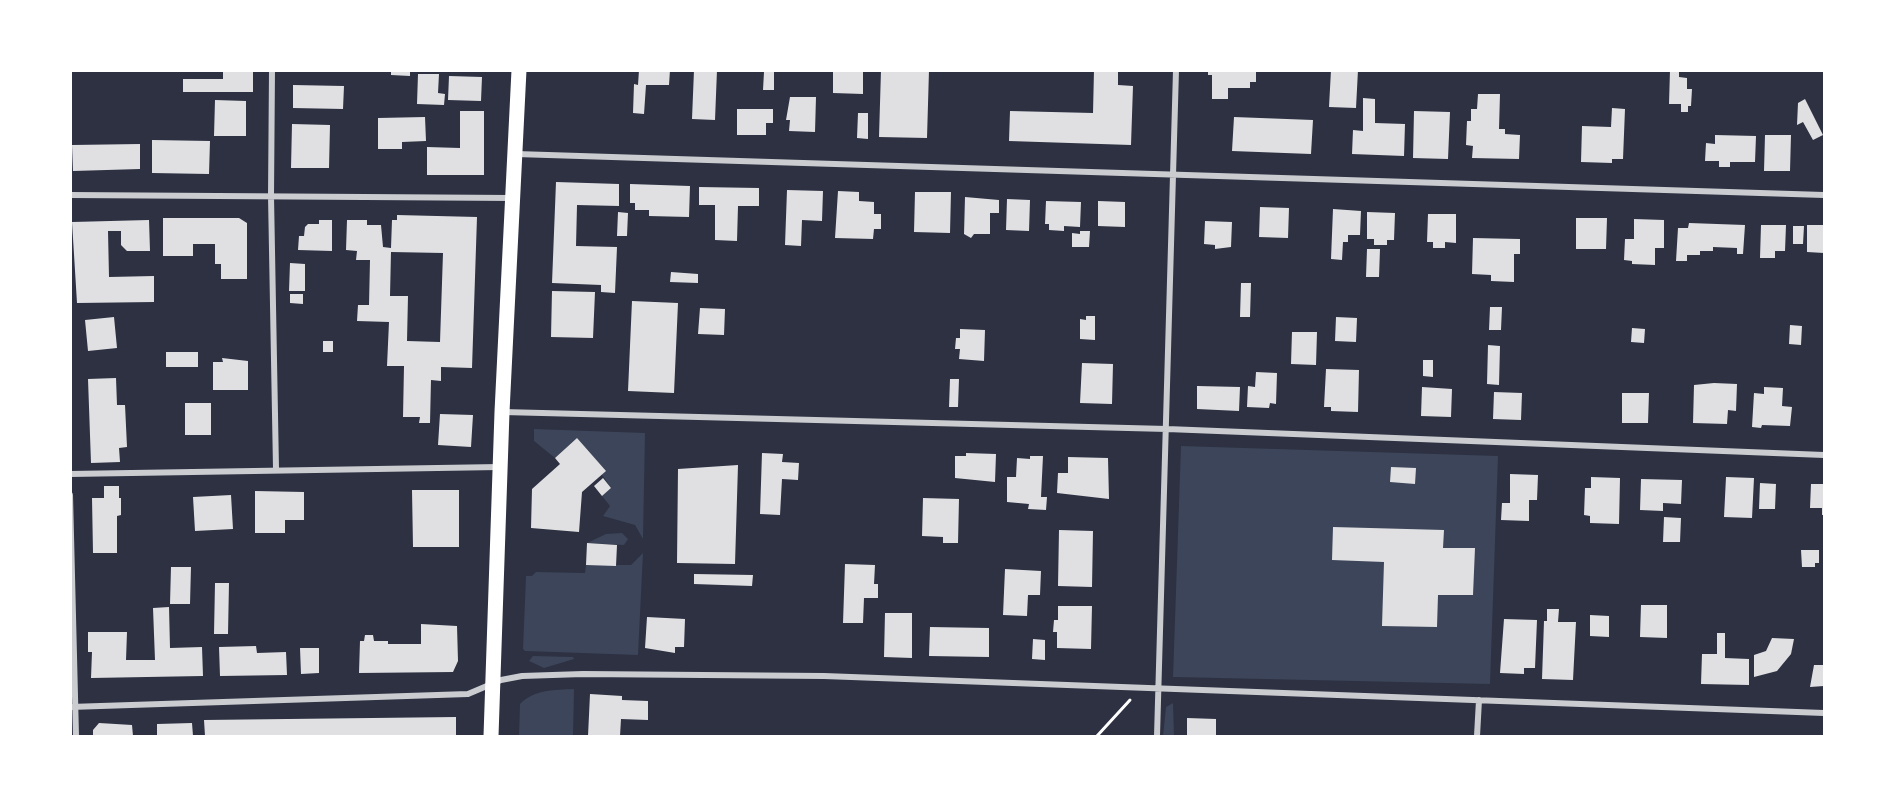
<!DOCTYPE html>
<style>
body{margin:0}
#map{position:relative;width:1895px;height:807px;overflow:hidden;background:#2d3142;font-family:Manrope,sans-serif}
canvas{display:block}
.frame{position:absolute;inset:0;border:72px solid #fff;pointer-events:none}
</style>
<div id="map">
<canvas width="1895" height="807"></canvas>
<div class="frame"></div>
</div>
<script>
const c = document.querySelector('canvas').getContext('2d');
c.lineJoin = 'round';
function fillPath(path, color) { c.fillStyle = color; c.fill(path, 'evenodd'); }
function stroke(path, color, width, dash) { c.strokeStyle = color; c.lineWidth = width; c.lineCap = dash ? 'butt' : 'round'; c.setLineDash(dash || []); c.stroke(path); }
fillPath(new Path2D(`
 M534 429 645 433 643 539 635 525 603 516 610 506 602 496 611 488 577 438 555 458 534 441Z
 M1181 446 1498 456 1490 684 1173 677Z
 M622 533 628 539 624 545 587 543 606 534Z
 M643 553 638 655 525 651 523 649 526 576H532L536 572 585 573 586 565H631Z
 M533 656 573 657 574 659 544 668 529 661Z
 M574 689 573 736H519L520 704C535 689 554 690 574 689Z
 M1173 703 1174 736H1163L1166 707Z`), '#3c4559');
fillPath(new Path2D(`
 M223 70H253V92H183V79H223Z
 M391 70H410V76L391 75Z
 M639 70H670L669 85H646L644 114 633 113 634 84 638 85Z
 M694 70H717L715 120 692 119Z
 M833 70H863V94L833 93Z
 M881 70H929L927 138 879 137Z
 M1094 70H1118V85L1133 86 1131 145 1009 141 1010 111 1093 113Z
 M1208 70H1256V82H1250V88H1228V99H1212V75H1208Z
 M1331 70H1358L1356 108 1329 107Z
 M1670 70 1679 71V77L1687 78V89H1692L1691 106H1688V112H1681V104H1669Z
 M764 72H774V90H763Z
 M418 74H439L438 93 445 94 444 105 417 104Z
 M449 76 482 77 481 101 448 100Z
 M293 85 344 86 343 109 293 108Z
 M1478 94H1500L1499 129H1505V134L1520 135 1519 159 1472 158 1473 146 1466 145 1467 121H1471V109H1477Z
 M790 97H816L815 132 789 131 790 120H786Z
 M1363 98 1375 99V123L1405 124 1404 156 1352 154 1353 130 1363 131Z
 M1805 99 1823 135 1813 140 1803 122 1797 125 1798 103Z
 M215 100 246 101V136H214Z
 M1612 108 1625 109 1623 159H1612V163L1581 162 1582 126 1611 127Z
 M737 109H773V123H766V135H737Z
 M460 111H484V175H427V147L460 148Z
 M1414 111 1450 112 1448 159 1413 158Z
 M858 113H868V139L857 138Z
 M425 117 426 141 402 142V149H378V118Z
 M1234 117 1313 120 1311 154 1232 151Z
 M292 124 330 125 329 168H291Z
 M1715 135 1756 136 1755 162H1730V167H1719V161H1705L1706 143 1715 144Z
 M1765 135H1791L1790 171H1764Z
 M152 140 210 141 209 174 152 173Z
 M140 144V169L73 171 72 145Z
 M556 182 619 184V206L577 205 576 246 617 247 615 293 601 292V285L552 283Z
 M630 184 690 186 689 217 649 216V210H635V203H630Z
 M699 187 759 188V206H738L737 241 715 240V205H699Z
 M787 190 823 191 822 221 802 220 801 246 785 245Z
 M838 191 859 192V201L874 202V214H881V229H874L873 239 835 238Z
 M915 192H951L950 233 914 232Z
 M965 197 999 200V213H990V234H974L971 238 964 234Z
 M1007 199 1030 200 1029 231 1006 230Z
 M1046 201 1081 202 1080 227 1064 226V231L1049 230V224H1045Z
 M1098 201 1125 202V227L1098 226Z
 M1260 207 1289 208 1288 238 1259 237Z
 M1333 209 1361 211 1360 235H1348V242H1343L1342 260 1331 259Z
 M618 212 628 213 627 236H617Z
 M1367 212 1395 213 1394 240H1387V245H1374V239H1367Z
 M1428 214H1456V243L1445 242V248H1433V242H1427Z
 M397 215 477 217 472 368 441 367V381L431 380 430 423H419L420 417H403L404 366H387L389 322 357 321 358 305H369L370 260H356L357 251 346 250 347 220H367V225H381L383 247 391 248 392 220H397ZM391 252 443 253 440 342 407 341 408 296H390Z
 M163 218H239L247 223V279H221V264H215V244H193V256H163Z
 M1576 218H1607L1606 249H1576Z
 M1634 219 1664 220V248H1655V265L1632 264V261L1624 260 1625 239H1634Z
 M149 220 150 251H127L121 245V231H108L109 277 154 276V302L77 303 72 222Z
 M319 220H332V251L298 250 299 236H304L305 227 308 224H319Z
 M1205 221 1232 222 1231 247 1215 249V245L1204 244Z
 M1689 223 1745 225 1743 254H1737V248L1713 247V251H1700V255H1687V261H1676L1678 228H1688Z
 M1761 225H1786L1785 251H1775V258H1760Z
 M1807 225H1824V253L1807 252Z
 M1793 226H1804L1803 244H1793Z
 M1080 231H1090L1089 247H1072V233L1080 234Z
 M1473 238 1520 239V254H1514V282L1491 281V275L1472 274Z
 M1367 249H1380L1379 277H1366Z
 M290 263 305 264V291H289Z
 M671 272 698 274V283L670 282Z
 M1241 283H1251L1250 317H1240Z
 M552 291 595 292 593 338 551 337Z
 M290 294H303V304L290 303Z
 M632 301 678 303 674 393 628 391Z
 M1490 307H1502L1501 330H1489Z
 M700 308 725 309 724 335 698 334Z
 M1086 316H1095V340L1080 339V319L1086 320Z
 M114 317 117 348 88 351 85 320Z
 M1336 317 1357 318 1356 342 1335 341Z
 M1790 325 1802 326 1801 345 1789 344Z
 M1632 328 1645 329 1644 343 1631 342Z
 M960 329 985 330 984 361 959 359 960 349H955L956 338H960Z
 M1292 332H1317L1316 365 1291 364Z
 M323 341H333V352H323Z
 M1488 345 1500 346 1499 385 1487 384Z
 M166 352H198V367H166Z
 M222 358 248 361V390H213V362H223Z
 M1423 360H1433V377L1423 376Z
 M1082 363 1113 364 1112 404 1080 403Z
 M1326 369 1359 370 1358 412 1331 411V407H1324Z
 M1256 372 1277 373 1276 404 1270 403 1269 408 1247 407 1248 386 1255 387Z
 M116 378 117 405H125L127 447 119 448 120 462 91 463 88 379Z
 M950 379H959L958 407H949Z
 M1714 383 1737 384 1736 411 1728 410 1727 424 1693 423 1694 385Z
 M1197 386 1240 387 1239 411 1197 409Z
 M1422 387 1452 389 1451 417 1421 416Z
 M1764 387 1783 388 1782 406 1792 407 1790 426 1762 425 1761 428 1752 427 1754 393 1764 394Z
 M1494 392 1522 393 1521 420 1493 419Z
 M1622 393H1649L1648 423H1622Z
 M185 403H211V435H185Z
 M440 414 473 415 471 447 438 445Z
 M577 438 606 471 582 492 579 532 531 528 532 489 560 464 555 458Z
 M762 453 783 454 782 462 799 463 798 480 782 479 780 515 760 514Z
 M966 453 996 454 995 482 955 478V456H966Z
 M1030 456H1043L1041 497H1047L1046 510 1028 509 1029 504 1007 502V477H1016L1017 458 1030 459Z
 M1068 457 1108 458 1109 499 1057 493 1058 473H1068Z
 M738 465 735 564 677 563 678 469Z
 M1391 467 1416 468 1415 484 1390 482Z
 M1510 474 1538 475 1537 500H1529V521L1501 520 1502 503H1510Z
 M1591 477 1620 478 1619 524 1590 523V516L1584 515 1585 488H1591Z
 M1726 477 1754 478 1752 518 1724 517Z
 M603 478 611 488 602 496 594 486Z
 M1641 479 1682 480 1681 504 1663 503V511L1640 510Z
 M1760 483 1776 484 1775 509H1759Z
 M1811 484H1824V515H1822V508H1810Z
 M104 486H119V498H121V515L117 516V553H93L92 498H104Z
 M412 490H459V547H413Z
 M255 491 304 492V520H285V533H255Z
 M231 495 233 529 195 531 193 497Z
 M923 498 959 499 958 543H943V537L922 536Z
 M1664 517 1681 518 1680 542H1663Z
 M1333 527 1444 530 1443 548H1475L1473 595H1438L1437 627 1382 626 1384 562 1332 560Z
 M1059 530 1093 531 1092 587 1058 586Z
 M587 543 617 545 616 566 586 565Z
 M1801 550H1819V563H1815V567H1802Z
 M845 564 875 565 874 584H878V598H864L863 623H843Z
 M171 567H191L190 604H170Z
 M1005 569 1041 571 1040 595H1028L1027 616 1003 615Z
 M694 574 753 575 752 586 694 584Z
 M215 583H229L228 634H214Z
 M1641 605H1667V638L1640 637Z
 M1058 606H1092L1091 649 1057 648V632H1053L1054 620H1058Z
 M169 607 170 648 202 647 203 676 91 678 92 652H88V632H127L126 660H155L153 608Z
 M1547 609H1559L1558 622H1576L1573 680 1542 679 1544 621H1547Z
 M885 613H912V658L884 657Z
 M1590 615 1609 616V637L1590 636Z
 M647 617 685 619 684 647H675V653L645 648Z
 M1504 619 1537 620 1535 668H1524V674L1500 673Z
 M421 624 457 626 458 661 453 672 359 673 360 641H364L365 635H373L374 641H388V644H421Z
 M930 627 989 628V657L929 656Z
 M1717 633H1725V658L1749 659V685L1701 684 1702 654H1717Z
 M1772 638 1794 639 1791 654 1777 671 1754 677V655L1766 651Z
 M1033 639 1045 640V660L1032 659Z
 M256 646 257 653 286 652 287 675 220 676 219 647Z
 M300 648H319V673L301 674Z
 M1814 665H1824V686L1810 687Z
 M590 694 622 696V700L648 701V720L621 719 620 736H588Z
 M456 717V736H205L204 720Z
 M1187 718 1216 719V736H1187Z
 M99 723 132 725 133 736H93V730Z
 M192 723 193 736H157V724Z`), '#e0e0e3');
stroke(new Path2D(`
 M1097 736 1130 700`), '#fff', 3);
stroke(new Path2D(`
 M272 70 271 196 276 469
 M516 154 1824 195
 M70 195 512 198
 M503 412 1167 429 1824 455
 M70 474 499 467
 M70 495 76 736
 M70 707 468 694 501 680 522 676 583 674 824 676 1824 713
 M1157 736 1176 70
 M1477 736 1479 700`), '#caccd0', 6);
stroke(new Path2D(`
 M491 736 502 412 519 70`), '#fff', 15);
</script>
